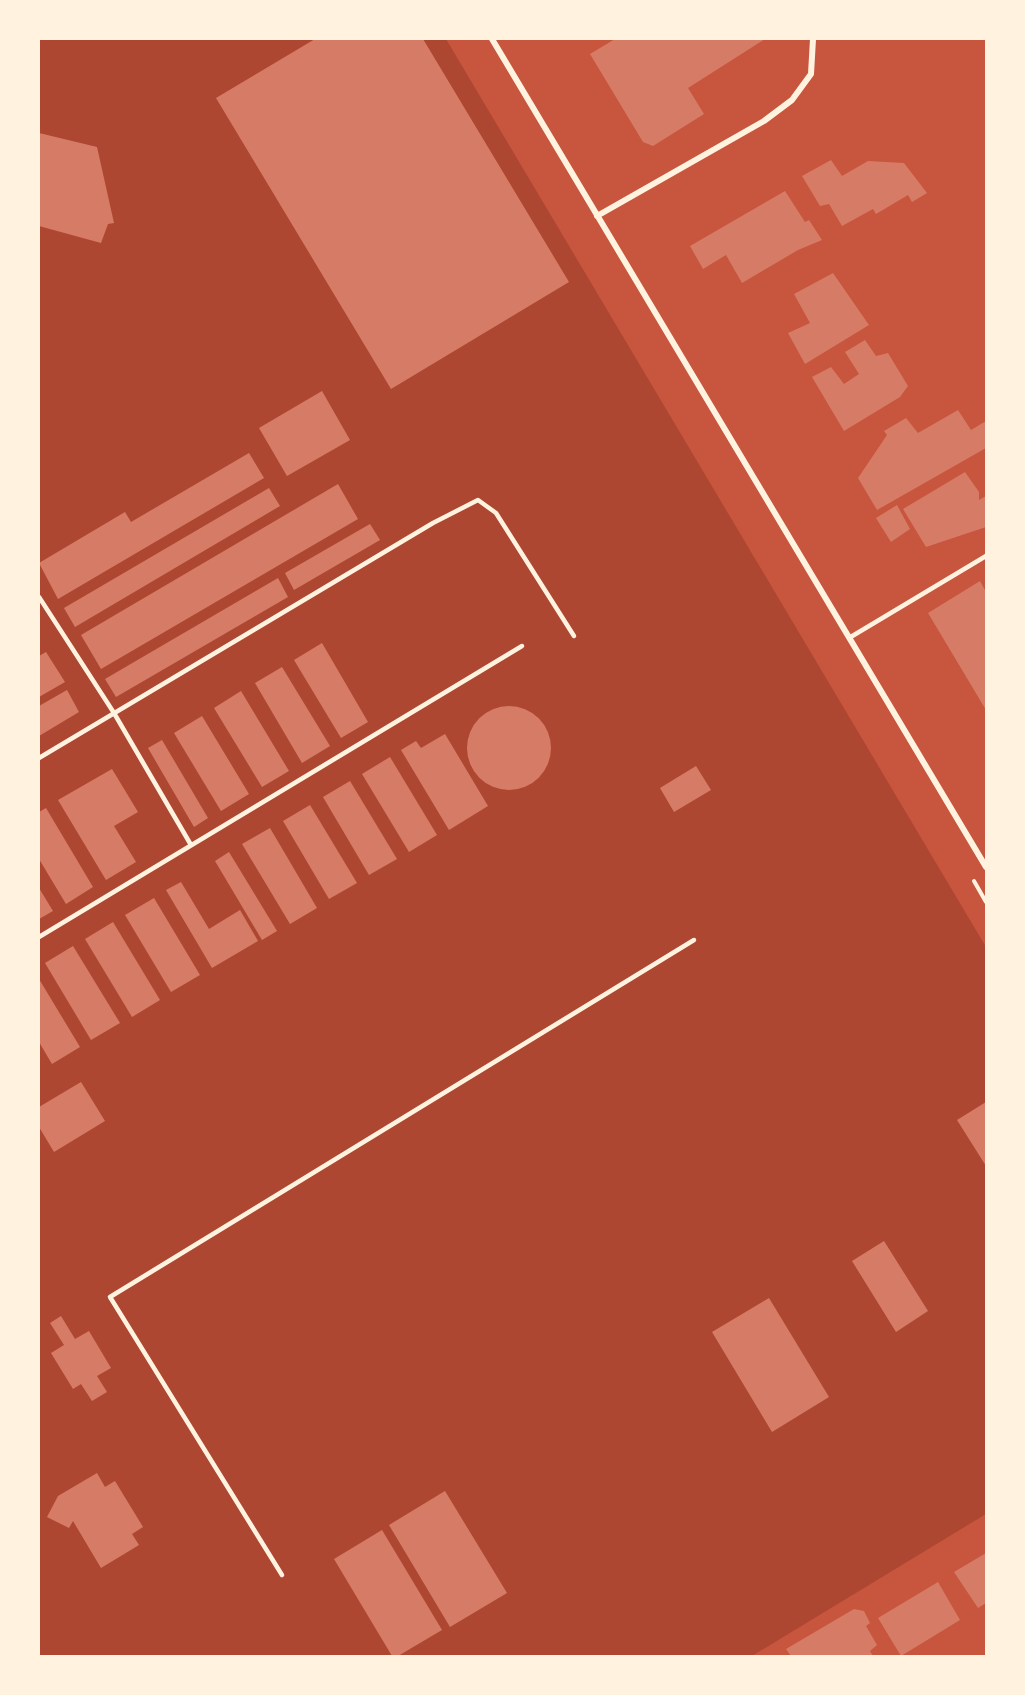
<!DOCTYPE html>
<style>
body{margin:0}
#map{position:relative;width:1025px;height:1695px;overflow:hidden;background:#c8553d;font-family:Lato,sans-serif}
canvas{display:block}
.frame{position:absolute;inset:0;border:40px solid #fff3e0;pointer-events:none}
</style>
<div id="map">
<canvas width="1025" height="1695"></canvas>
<div class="frame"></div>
</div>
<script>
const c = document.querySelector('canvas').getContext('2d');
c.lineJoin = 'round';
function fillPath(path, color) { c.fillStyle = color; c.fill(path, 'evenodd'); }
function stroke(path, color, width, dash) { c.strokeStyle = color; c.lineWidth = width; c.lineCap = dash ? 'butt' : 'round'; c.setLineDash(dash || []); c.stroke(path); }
fillPath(new Path2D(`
 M39 39H446L986 947V1514L752 1656H39Z`), '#ae4732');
fillPath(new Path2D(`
 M315 39H423L569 282 391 389 216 98Z
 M615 39H765L688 88 704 114 653 146 643 142 590 54Z
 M39 133 97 147 114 223 108 224 101 243 39 226Z
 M831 160 842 176 868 161 904 163 927 193 912 202 908 195 876 214 873 209 842 226 829 204 820 206 802 176Z
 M785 191 805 222 809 220 822 240 798 250 742 283 726 255 703 269 690 246Z
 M833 273 869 325 805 364 788 333 810 323 794 294Z
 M865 340 876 356 888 353 908 386 900 397 844 431 812 377 831 367 844 384 859 374 845 352Z
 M322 391 350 440 287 476 259 428Z
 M958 410 971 430 986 421V448L877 510 858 478 887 435 884 431 906 418 918 433Z
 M249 453 264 478 58 599 39 563 125 512 131 522Z
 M965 472 979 492V500L986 496V527L926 547 903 509Z
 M338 484 358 519 101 669 81 635Z
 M269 488 280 506 75 627 64 608Z
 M897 505 910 529 891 542 876 518Z
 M370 524 380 540 294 590 285 573Z
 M278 578 288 597 116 697 105 679Z
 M980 581 986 592V710L928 613Z
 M322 643 368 722 341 738 294 660Z
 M46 652 65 682 39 697V656Z
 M282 667 330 746 302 763 255 683Z
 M67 690 79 712 39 736V706Z
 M241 691 289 771 262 787 214 708Z
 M467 748a42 42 0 1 1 84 0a42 42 0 1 1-84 0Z
 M202 716 249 794 221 811 174 733Z
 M445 734 488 806 449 830 401 750 416 741 421 748Z
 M162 740 208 818 194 827 148 748Z
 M390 757 437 835 409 852 362 774Z
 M696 766 711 790 674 812 660 788Z
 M112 769 138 812 114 826 136 862 106 880 58 800Z
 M350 781 397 859 369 875 323 797Z
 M310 805 357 883 329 899 283 821Z
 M46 808 93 887 66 904 39 859V812Z
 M270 828 317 908 290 924 242 844Z
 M229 852 277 931 262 940 215 861Z
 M181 882 209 929 240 910 258 941 212 968 166 890Z
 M39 888 53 911 39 919Z
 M154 898 200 975 171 992 125 915Z
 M113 922 160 1000 132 1017 85 939Z
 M73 946 120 1023 91 1040 45 963Z
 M39 979 80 1047 52 1064 39 1042Z
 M81 1082 105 1121 54 1152 39 1127V1107Z
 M986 1102V1166L957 1120Z
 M884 1241 928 1311 896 1332 852 1261Z
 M769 1298 829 1397 772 1432 712 1332Z
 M61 1316 75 1339 89 1331 111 1368 97 1376 107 1392 92 1401 81 1384 73 1389 51 1353 64 1345 50 1323Z
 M97 1473 105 1487 115 1481 143 1527 132 1534 139 1545 101 1568 73 1521 69 1528 47 1517 58 1496Z
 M445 1491 507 1593 450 1627 389 1525Z
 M382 1530 442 1630 398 1656H392L334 1559Z
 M986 1553V1603L978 1608 954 1572Z
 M938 1582 960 1620 901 1656 878 1618Z
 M854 1609 864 1611 870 1623 866 1626 877 1645 870 1651 873 1656H791L786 1649Z`), '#d67c66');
stroke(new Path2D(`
 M974 881 986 902`), '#fff3e0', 4);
stroke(new Path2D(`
 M39 597 114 713 191 845
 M849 638 986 556
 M39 758 433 523 478 500 496 513 574 636
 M39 937 522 646
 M282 1575 110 1297 694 940`), '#fff3e0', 4.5);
stroke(new Path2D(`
 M492 39 986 867
 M597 216 764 121 792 100 811 74 813 39`), '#fff3e0', 6);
</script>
